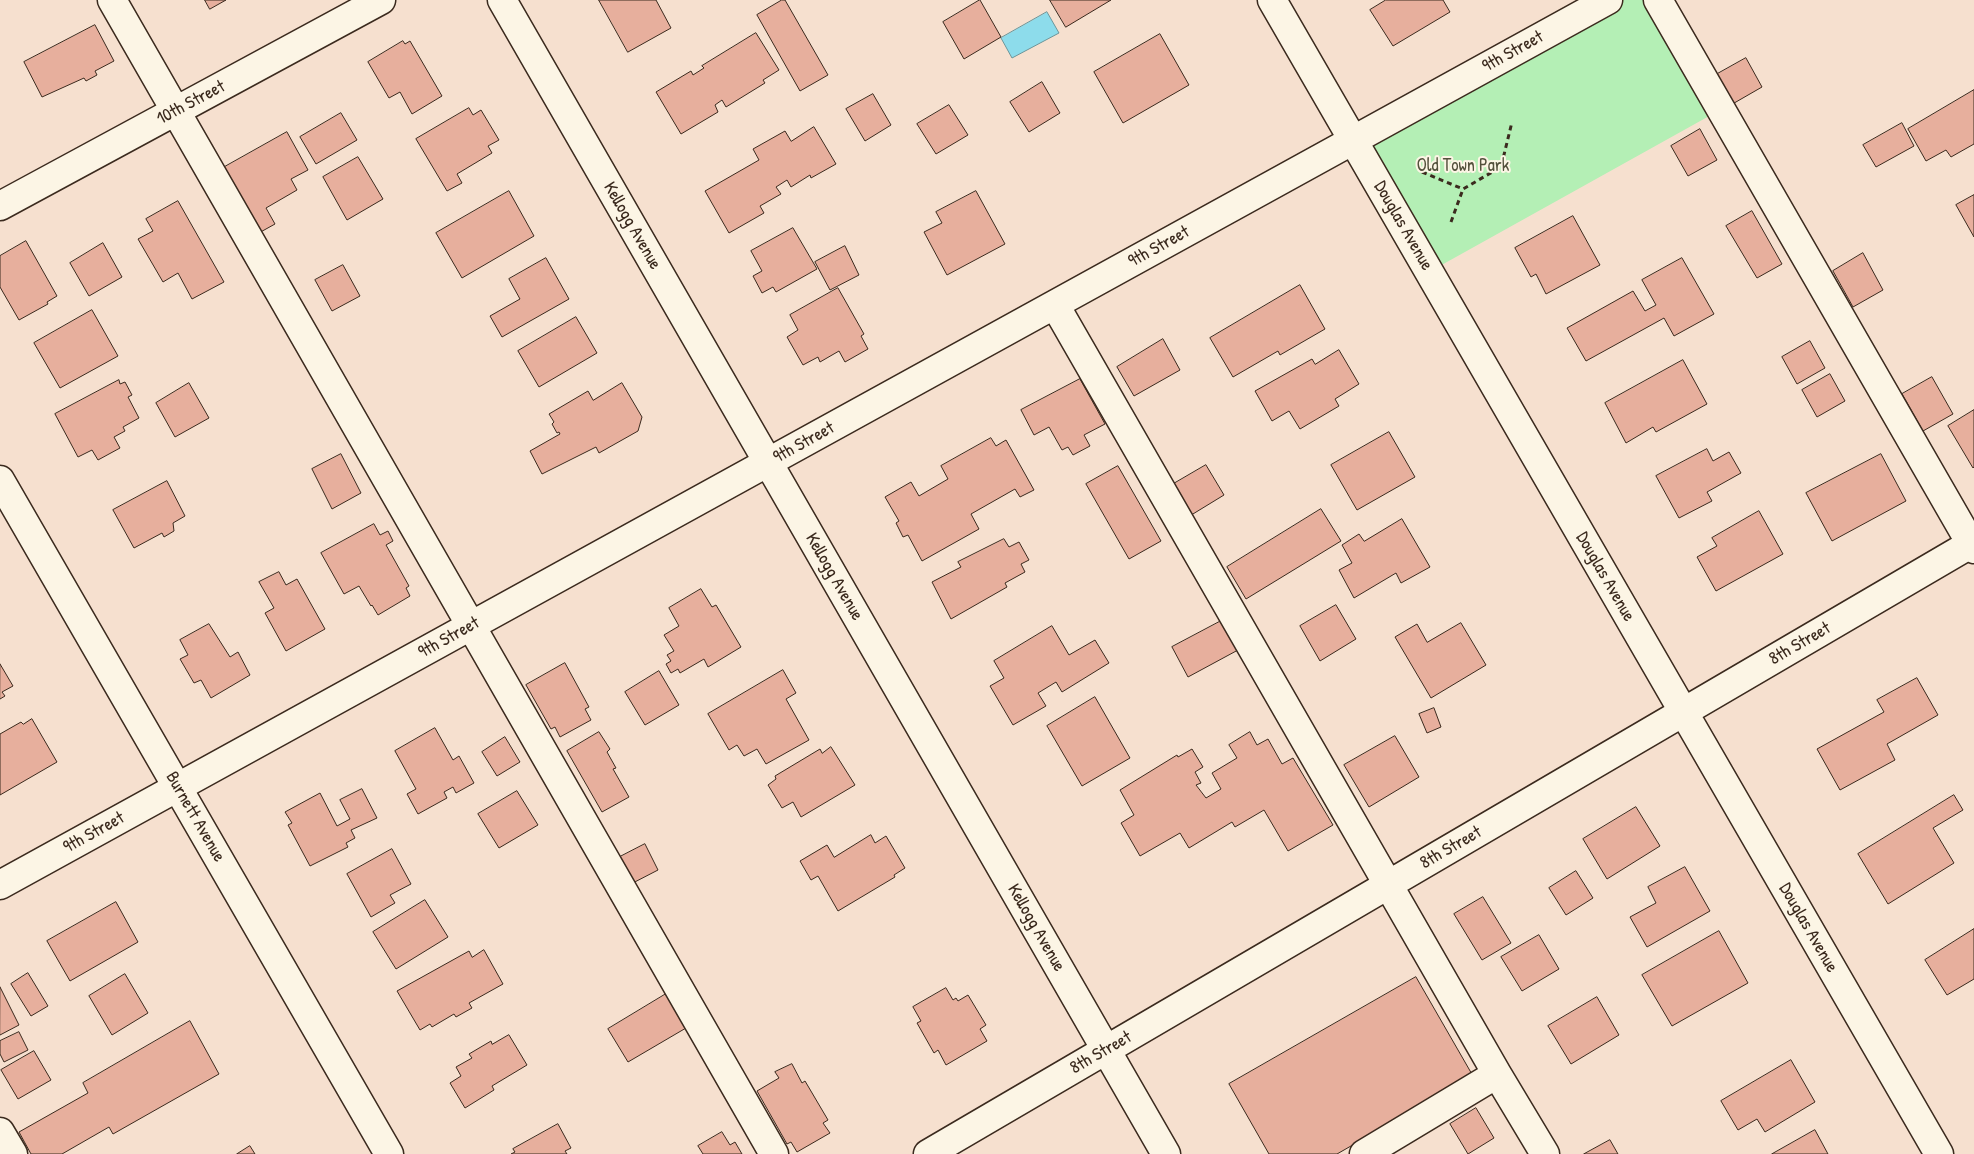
<!DOCTYPE html>
<style>
body{margin:0}
canvas{display:block;background:#f6e0cf}
</style>
<canvas width="1974" height="1154"></canvas>
<script>
const c = document.querySelector('canvas').getContext('2d');
c.lineJoin = 'round';
function fillPath(path, color) { c.fillStyle = color; c.fill(path, 'evenodd'); }
function stroke(path, color, width, dash) { c.strokeStyle = color; c.lineWidth = width; c.lineCap = dash ? 'butt' : 'round'; c.setLineDash(dash || []); c.stroke(path); }
function drawText(font, color, halo, rows, align = 'center') {
  c.font = font + ' "Patrick Hand",sans-serif'; c.lineWidth = 4; c.setLineDash([]); c.textBaseline = 'middle'; c.strokeStyle = halo; c.fillStyle = color; for (const [text, x, y, turn = 0] of rows) {
    c.save(); c.translate(x, y); c.rotate((+turn || 0) * Math.PI / 180); c.textAlign = isNaN(turn) ? turn : align; if (halo) c.strokeText(text, 0, 0); c.fillText(text, 0, 0); c.restore();
  }
}
fillPath(new Path2D(`
 M1608 0H1658L1720 110 1429 272 1353 140Z`), '#b4efb5');
const water = new Path2D(`
 M1047 12 1059 33 1012 58 1001 38Z`);
fillPath(water, '#8ddceb');
stroke(water, '#6c9599', 1);
const building = new Path2D(`
 M205 0H226L210 9Z
 M599 0H656L671 28 628 52Z
 M782 0H785L828 75 800 91 757 15Z
 M980 0 1001 37 964 59 943 22Z
 M1050 0H1111L1066 27Z
 M1386 0H1443L1450 12 1393 46 1370 10Z
 M95 25 114 61 95 71 97 75 86 81 84 78 42 97 24 62Z
 M756 33 779 70 763 80 765 83 726 107 722 100 715 105 718 112 681 134 656 92 691 71 693 75 704 68 702 66Z
 M1160 34 1189 85 1123 123 1094 72Z
 M403 41 405 44 410 41 442 96 412 114 400 92 389 98 368 62Z
 M1746 58 1762 87 1729 106 1712 77Z
 M1042 82 1060 113 1029 132 1010 102Z
 M1974 90V144L1951 157 1946 150 1926 161 1908 129Z
 M873 94 891 125 865 141 846 109Z
 M949 105 968 135 936 154 917 124Z
 M469 108 473 115 481 110 499 140 488 146 492 153 457 174 462 183 447 191 416 139Z
 M341 113 357 140 316 164 300 137Z
 M1902 123 1914 146 1876 167 1863 145Z
 M814 127 836 164 811 178 810 175 791 187 787 180 776 187 781 194 760 206 764 213 729 233 705 191 759 160 753 149 785 131 791 141Z
 M1700 129 1717 160 1688 176 1671 146Z
 M287 132 308 170 291 179 297 190 266 208 275 224 257 234 221 169Z
 M358 157 383 199 347 220 323 177Z
 M509 191 534 236 462 278 436 233Z
 M976 191 1005 244 947 275 924 232 942 223 936 212Z
 M1974 195V237L1956 205Z
 M178 201 224 282 192 299 178 273 163 282 138 239 153 231 146 219Z
 M1752 211 1782 264 1757 278 1726 226Z
 M1573 216 1600 265 1546 294 1536 274 1531 277 1515 248Z
 M793 228 817 269 776 292 773 287 762 293 753 276 762 271 751 251Z
 M26 241 57 296 47 302 48 304 19 320 0 287V256Z
 M103 243 122 277 89 296 70 263Z
 M845 246 859 275 830 290 815 262Z
 M1863 253 1883 290 1853 307 1833 271Z
 M546 258 569 299 502 337 490 316 520 299 509 279Z
 M1682 258 1714 314 1674 336 1664 318 1586 361 1567 328 1633 291 1645 311 1656 305 1642 280Z
 M343 265 360 296 332 311 315 280Z
 M1300 285 1325 329 1280 355 1278 351 1233 377 1210 338Z
 M838 288 864 334 861 336 868 349 845 362 839 351 820 362 818 357 803 365 787 337 798 330 790 315Z
 M92 310 118 356 60 388 34 343Z
 M576 317 597 353 539 387 518 351Z
 M1163 339 1180 370 1134 396 1117 367Z
 M1810 341 1825 368 1797 384 1782 357Z
 M1339 350 1359 384 1335 399 1339 406 1300 429 1289 411 1272 421 1255 391 1312 359 1315 364Z
 M1683 360 1707 404 1656 432 1653 427 1626 443 1605 403Z
 M1830 374 1845 401 1817 417 1802 390Z
 M1932 377 1953 414 1923 431 1902 394Z
 M1080 379 1105 424 1084 435 1090 446 1073 455 1068 447 1062 450 1049 427 1034 435 1021 410Z
 M119 380 120 384 125 382 132 395 128 397 139 418 123 427 125 431 114 437 120 448 98 460 92 450 78 457 55 414Z
 M189 383 209 418 175 437 156 403Z
 M622 383 642 417 638 431 599 453 596 447 542 474 530 451 560 434 559 432 557 433 552 424 554 422 549 414 588 391 593 400Z
 M1974 410V467L1973 468 1948 426Z
 M1389 432 1415 477 1357 510 1331 465Z
 M991 438 996 446 1006 440 1034 490 1020 497 1015 489 971 514 979 529 922 561 908 535 903 537 896 523 899 521 885 497 911 482 919 496 948 479 941 466Z
 M1707 449 1713 461 1729 452 1741 473 1707 492 1712 501 1679 518 1656 476Z
 M341 454 361 493 332 509 312 469Z
 M1881 454 1906 501 1832 541 1806 493Z
 M1206 465 1224 495 1188 517 1170 486Z
 M1118 466 1161 541 1129 559 1086 484Z
 M167 481 185 516 173 523 174 531 164 537 162 533 134 548 113 510Z
 M1321 509 1341 541 1246 599 1227 567Z
 M1759 511 1783 554 1716 591 1697 557 1717 546 1712 538Z
 M1402 519 1430 567 1401 583 1396 573 1354 598 1339 570 1352 563 1342 545 1359 534 1364 541Z
 M374 524 380 535 388 531 393 541 386 545 409 586 406 588 410 596 378 615 372 605 371 606 359 586 344 594 321 553Z
 M1004 539 1009 547 1019 542 1029 560 1021 564 1025 572 1005 583 1007 587 951 619 932 582 961 567 958 562Z
 M279 572 286 585 297 579 325 629 286 651 265 613 274 608 259 582Z
 M701 589 712 607 716 605 741 647 708 667 704 659 680 673 678 669 671 673 666 664 671 661 667 655 674 651 664 635 679 626 669 608Z
 M1336 605 1356 639 1320 661 1300 626Z
 M1223 620 1238 650 1188 677 1172 647Z
 M1461 623 1486 665 1431 698 1395 637 1417 624 1427 642Z
 M209 624 230 657 238 652 250 675 211 698 201 680 194 683 180 659 188 655 180 640Z
 M1052 626 1069 655 1095 640 1109 663 1062 692 1056 682 1038 693 1046 706 1013 725 990 686 1004 678 994 661Z
 M565 663 589 707 585 709 591 720 560 737 555 727 551 729 526 685Z
 M0 664 13 686 2 692 5 696 0 699Z
 M783 670 796 693 786 699 809 740 766 764 757 749 744 756 737 745 729 750 708 714Z
 M659 671 679 705 645 725 625 692Z
 M1917 678 1938 715 1887 744 1895 760 1840 790 1817 749 1884 712 1877 700Z
 M1095 697 1130 758 1082 786 1047 726Z
 M1434 708 1441 727 1427 733 1419 714Z
 M32 719 57 762 0 795V734L21 722 23 724Z
 M435 728 453 760 459 756 474 783 456 793 453 787 444 792 447 798 418 814 407 794 416 789 395 751Z
 M599 732 610 749 607 752 616 768 613 769 629 797 602 812 567 751Z
 M1250 732 1257 745 1268 739 1282 764 1293 758 1333 825 1288 851 1264 810 1235 827 1232 822 1189 848 1180 833 1140 856 1121 823 1134 815 1120 790 1177 755 1178 757 1192 749 1203 767 1195 772 1201 783 1196 785 1206 798 1221 789 1212 773 1237 758 1229 745Z
 M1395 736 1419 777 1369 807 1344 765Z
 M505 737 520 762 497 776 482 752Z
 M831 747 855 785 801 817 793 802 782 808 768 785 776 779 775 776 820 749 822 753Z
 M362 789 377 818 351 830 355 838 346 843 348 847 310 866 288 825 292 823 285 812 320 793 337 826 350 819 340 800Z
 M517 791 538 825 499 848 478 814Z
 M1954 795 1963 810 1933 828 1954 863 1888 904 1858 854Z
 M1636 807 1660 846 1607 879 1583 839Z
 M871 835 875 843 886 836 905 868 894 875 895 877 838 911 818 876 811 880 800 861 827 845 834 857Z
 M645 844 658 870 627 886 614 860Z
 M392 849 411 884 390 895 395 903 371 917 347 874Z
 M1685 867 1710 911 1647 947 1630 917 1656 903 1648 887Z
 M1576 871 1593 898 1566 915 1549 888Z
 M1483 897 1511 943 1482 960 1454 914Z
 M425 900 448 937 396 969 373 932Z
 M116 902 138 942 70 981 47 941Z
 M1974 929V979L1947 995 1925 960Z
 M1719 931 1748 983 1672 1026 1642 975Z
 M1539 935 1559 969 1522 991 1501 957Z
 M484 950 503 984 469 1003 472 1008 456 1017 454 1014 432 1027 430 1024 420 1030 397 991 469 951 472 957Z
 M28 973 48 1006 31 1016 11 984Z
 M125 974 148 1013 112 1035 89 996Z
 M1416 977 1473 1076 1337 1154H1269L1229 1084Z
 M0 987 19 1025 0 1035Z
 M946 988 953 1000 956 998 958 1001 968 995 986 1025 980 1029 987 1041 946 1065 938 1050 934 1053 917 1023 921 1021 913 1007Z
 M666 994 686 1028 628 1062 608 1029Z
 M1597 997 1619 1035 1571 1064 1548 1026Z
 M190 1021 219 1074 113 1134 109 1127 62 1154H31L19 1132 88 1093 83 1083Z
 M19 1032 28 1050 4 1062 0 1054V1041Z
 M509 1035 527 1065 492 1086 494 1090 465 1108 450 1083 461 1076 456 1067 472 1058 469 1054 491 1041 492 1044Z
 M34 1051 51 1080 18 1099 1 1070Z
 M1791 1060 1815 1102 1765 1132 1757 1119 1738 1130 1721 1101Z
 M792 1064 802 1083 805 1081 828 1120 823 1123 830 1133 797 1152 791 1142 787 1144 757 1091 779 1078 775 1072Z
 M1476 1108 1494 1138 1468 1154 1450 1124Z
 M558 1124 571 1148 565 1151 567 1154H511L515 1152 513 1149Z
 M1815 1130 1828 1154H1772Z
 M722 1132 730 1145 735 1142 742 1154H703L698 1146Z
 M1610 1140 1618 1154H1584Z
 M250 1146 255 1154H237Z`);
fillPath(building, '#e7af9d');
stroke(building, '#3b2a1e', 1);
const minor = new Path2D(`
 M112 0 774 1154
 M502 0 1166 1154
 M1272 0 1939 1154
 M1658 0 1974 549
 M0 206 381 0
 M1055 305 1497 1074 1545 1154
 M0 480 389 1154
 M0 885 1608 0
 M0 1132 13 1154
 M928 1154 1974 542
 M1364 1154 1497 1074`);
stroke(minor, '#3b2a1e', 31);
stroke(new Path2D(`
 M1422 172 1463 189 1501 167 1512 122
 M1451 222 1463 189`), '#3b2a1e', 3, [5, 4]);
stroke(minor, '#fcf5e5', 28);
drawText('18px', '#3b2a1e', '#fcf5e5', [
 ["9th Street",1513,52,-29],
 ["10th Street",191,103,-28],
 ["Kellogg Avenue",632,226,60],
 ["Douglas Avenue",1403,226,60],
 ["9th Street",1159,247,-29],
 ["9th Street",804,443,-29],
 ["Kellogg Avenue",834,577,60],
 ["Douglas Avenue",1605,577,60],
 ["9th Street",449,638,-29],
 ["8th Street",1800,644,-30],
 ["Burnett Avenue",195,817,60],
 ["9th Street",94,833,-29],
 ["8th Street",1451,848,-30],
 ["Kellogg Avenue",1036,928,60],
 ["Douglas Avenue",1808,928,60],
 ["8th Street",1101,1053,-30]
]);
drawText('18px', '#53513c', '#fcf5e5', [
 ["Old Town Park",1463,166]
]);
</script>
